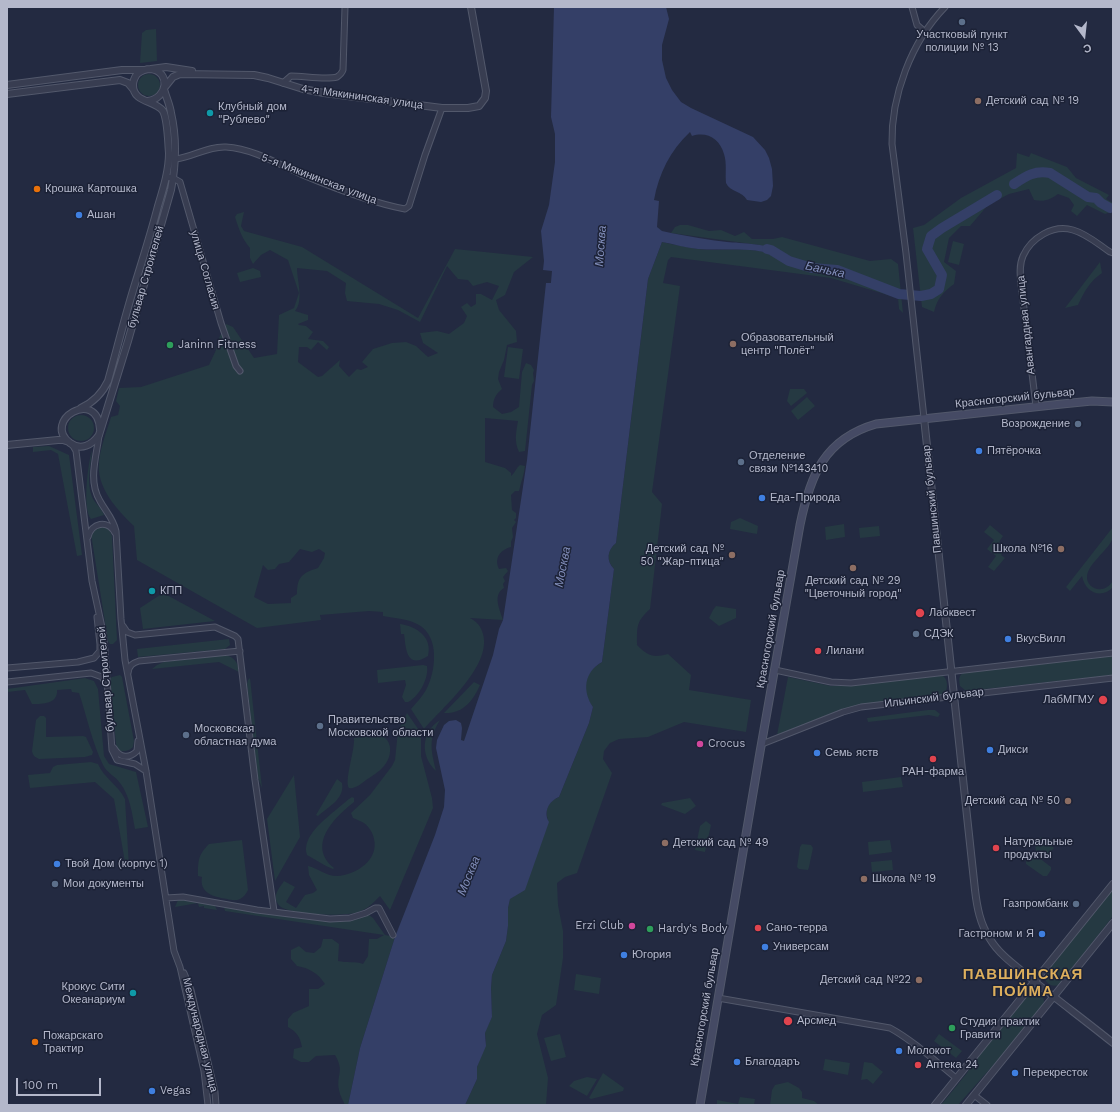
<!DOCTYPE html>
<meta charset="utf-8">
<style>
body{margin:0}
#map{position:relative;width:1120px;height:1112px;overflow:hidden;background:#232a41;font-family:"Work Sans",sans-serif}
canvas{display:block}
.frame{position:absolute;inset:0;border:8px solid #b4b8cb;pointer-events:none}
.north{position:absolute;left:1064px;top:16px;width:40px;height:40px;-webkit-text-stroke:3px #1c2236;paint-order:stroke;rotate:165deg;font-size:11px;font-weight:700;line-height:16px;text-align:center;color:#b4b8cb}
.north::after{content:'';display:block;margin:auto;width:14px;height:18px;background:#b4b8cb;clip-path:polygon(50% 0,100% 100%,50% 72%,0 100%)}
.scale{position:absolute;left:16px;top:1078px;width:85px;height:18px;box-sizing:border-box;border:2px solid #b4b8cb;border-top:0;padding-left:5px;font-size:12px;line-height:14px;white-space:nowrap;color:#b4b8cb;-webkit-text-stroke:3px #1c2236;paint-order:stroke}
</style>
<div id="map">
<canvas width="1120" height="1112"></canvas>
<div class="frame"></div>
<div class="north">С</div>
<div class="scale">100 m</div>
</div>
<script>
const c = document.querySelector('canvas').getContext('2d');
c.lineJoin = 'round';
function fillPath(path, color) { c.fillStyle = color; c.fill(path, 'evenodd'); }
function stroke(path, color, width, dash) { c.strokeStyle = color; c.lineWidth = width; c.lineCap = dash ? 'butt' : 'round'; c.setLineDash(dash || []); c.stroke(path); }
function drawText(font, color, halo, rows, align = 'center') {
  c.font = font + ' "Work Sans",sans-serif'; c.lineWidth = 3; c.setLineDash([]); c.textBaseline = 'middle'; c.strokeStyle = halo; c.fillStyle = color; for (const [text, x, y, turn = 0] of rows) {
    c.save(); c.translate(x, y); c.rotate((+turn || 0) * Math.PI / 180); c.textAlign = isNaN(turn) ? turn : align; if (halo) c.strokeText(text, 0, 0); c.fillText(text, 0, 0); c.restore();
  }
}
fillPath(new Path2D(`
 M156 29 157 61 140 63 142 33 146 30Z
 M138 85a11 11 0 1 1 22 0a11 11 0 1 1-22 0Z
 M1017 153 1029 157 1031 153 1067 167 1076 178 1109 195 1106 199 1113 203V211L1105 214 1087 205 1077 216 1071 211 1074 205 1069 198 1058 194C1050 200 1044 202 1034 200L1029 189 1009 194 988 205 970 226H961L949 238 944 262 956 271 954 284C943 292 937 299 934 312L922 307 913 228 924 225 961 198 1016 168Z
 M244 212 241 226 244 231 302 247 418 318 455 249 533 257 514 272 505 295 496 300 499 310 516 331 517 342 507 345 504 360 499 372 498 379 502 389C496 394 493 399 493 407L502 414 511 412 519 407 522 372 526 363 531 365 534 370 533 373 534 381 532 385 525 451 519 452C514 441 516 433 518 421L485 418V462L505 468 511 473V476C515 473 516 468 520 465L525 466C524 475 521 482 519 491H515L511 495 512 510 516 513V518L514 520 516 522 512 528 513 537 511 542V547C500 550 494 558 499 569L506 568 508 571 503 577 505 581 503 584 504 588C492 595 500 610 503 620L470 618C477 622 481 626 483 634 492 666 443 707 424 729L411 709C416 703 422 697 426 690 436 672 440 637 419 625 409 619 394 618 383 616V612L369 611 320 615 321 620 257 628 137 560 134 526C117 510 96 487 99 462 100 449 107 430 111 417L118 415 120 406 116 401 119 388 141 387 209 365 216 350 219 338 226 324 233 327 254 358 277 354 279 315 294 308 299 293 288 260 270 250 261 255 253 264 250 258V248C242 239 239 229 235 217L237 214ZM447 266 458 279 468 280 473 286 487 282 499 286 492 300 481 294H476V304L471 307 467 303 461 307 467 316 464 323 449 334 437 331 420 333 423 343 438 353 428 357 416 346 406 342 392 343 373 349 362 362 368 367 361 370 357 369 349 377 339 366 340 360 322 376 318 377 298 362 299 347H307L311 350 318 342 327 350 329 347 323 341 308 339 313 332 306 326 299 325 298 324 308 320V315L295 311C304 301 297 280 297 268L327 271 346 283 345 293 347 301 379 304 398 310 420 322ZM300 549 312 552 319 549 325 553 324 558 318 568C302 573 297 577 297 594L291 598V603L268 604 254 597 263 565 268 570 275 569 279 564 289 562Z
 M680 225H688L709 231 721 230 735 236 744 232 752 239H773L782 237 870 261 891 259 898 264 903 313 899 309 898 298 831 278 671 257 668 260 663 283 680 286 652 492 662 504 650 609C636 622 637 626 637 645 648 656 653 658 668 654L691 675 689 690 751 700 746 732 684 722 648 737 619 739 610 743 604 751 603 759 612 773 577 873 565 877 557 883 558 905 563 931V958L556 1005 542 1015 537 1034 548 1078 546 1105H465L477 1079V1067L486 1041 485 1033 486 1029 492 1017 491 988 492 975 506 941 508 926V908L510 899 514 896 548 820C544 809 549 801 559 797L589 723 593 707C581 691 583 673 602 662L614 569C606 560 607 550 616 543L648 279 662 242C677 245 693 249 708 250 730 250 758 247 777 256L771 248 759 245 671 233 675 227Z
 M953 241 964 244 959 265 948 262Z
 M1100 262 1102 273C1090 281 1084 292 1078 305L1065 308Z
 M253 268 260 271 261 277 240 282 237 273Z
 M508 347 523 349 519 379 504 377Z
 M790 389H804L807 393 791 406 787 401Z
 M807 397 815 406 798 420 791 411Z
 M68 428a13 13 0 1 1 26 0a13 13 0 1 1-26 0Z
 M49 446 69 455 82 555 77 556 58 454 51 450 33 452V447Z
 M92 450C91 466 86 481 92 497 95 503 102 509 104 515L91 519C82 509 88 463 92 450Z
 M740 518 758 526 757 534 730 529 731 522Z
 M844 524 845 537 826 540 825 527Z
 M990 525 1003 536 999 542 1004 546 1001 549 1004 551 1001 555 1005 558 994 571 988 567 996 556 987 549 994 540 984 532Z
 M102 526C108 528 110 530 112 536L117 640 113 644H110L108 641 91 534C94 529 96 528 102 526Z
 M879 526 880 536 860 538 859 528Z
 M1113 527C1113 531 1114 537 1112 540 1107 551 1088 564 1087 576 1086 586 1098 593 1107 587 1109 586 1111 583 1113 581V587C1101 600 1085 592 1082 576L1070 591 1066 587Z
 M163 593 215 621 143 629 140 608Z
 M716 606 736 609V618L719 626 709 618 713 610Z
 M400 624C416 626 433 637 428 656 406 670 406 648 404 634H401Z
 M229 639 230 645 225 649 138 657 137 649Z
 M225 655C235 657 238 663 239 672L219 662 152 669 157 665 164 662Z
 M1113 656V675L966 691 960 686C959 680 958 676 964 672Z
 M423 665 427 666C429 678 419 697 408 702H405L402 697 406 685 405 680 378 683 377 670Z
 M120 675 122 677 134 741 133 747C129 751 125 752 119 751L116 744 110 679 112 677Z
 M940 676H943C948 679 948 688 945 693L943 695 861 705 843 709 777 735 788 677 831 686H844Z
 M85 678 94 681 98 689 104 756 109 764 136 772 148 827 135 829C132 813 130 796 120 783 115 776 107 773 103 765 92 742 87 717 79 693L72 692 71 689 57 690C58 704 43 704 32 704L25 690 7 692V689Z
 M250 678 262 788 258 778 247 684 248 680Z
 M474 682 480 685C473 701 463 714 444 713Z
 M928 710H935L940 714 938 717 929 715 868 722 867 718Z
 M407 713 421 733V756L432 798 433 808 390 910 380 896C373 903 368 909 358 912 345 917 293 915 281 907 279 906 277 903 276 900 274 893 281 886 284 881L295 887 286 902 296 908 305 895 313 893 317 890 309 875 308 866C318 868 325 876 337 876 356 875 379 860 374 839 373 833 369 827 364 823 361 821 357 820 353 818L351 813 370 795 392 766 395 760 398 731Z
 M40 716H44L46 718V737L83 736 86 737 93 752 92 755 85 757 39 759C35 757 33 756 32 751L36 720Z
 M440 720C428 739 431 750 436 771 420 756 421 732 440 720Z
 M379 735C394 739 392 757 384 766 379 772 372 776 366 780 361 784 355 789 349 788 344 781 355 750 354 738Z
 M91 762 98 764C104 778 118 785 125 799L129 867 128 869 126 868 114 799 95 782 30 788 28 775 50 773 53 767 57 765Z
 M294 775 300 837 275 881 267 819Z
 M901 777 903 787 863 792 862 782Z
 M337 779 342 783C345 799 328 807 318 816L316 815Z
 M352 797 354 798V802C335 817 306 845 334 868L333 869 326 866 307 855C301 837 325 819 337 809 342 805 347 800 352 797Z
 M690 798 696 806 685 814 661 805 662 803Z
 M706 821 711 825 705 852 695 850 700 826Z
 M1041 837 1054 848 1044 859 1036 852 1035 844Z
 M242 840 248 890C246 894 244 897 240 899 236 901 231 900 227 899 214 897 199 893 202 877L198 876C198 861 198 855 209 844Z
 M890 840 892 852 869 855 868 842Z
 M802 844 811 845 813 848 809 867 808 870 799 869 797 867 800 847Z
 M1031 854H1034L1051 867V870L1047 876H1043L1026 864V861Z
 M892 860 893 870 872 872 871 862Z
 M1113 889V916L1059 985C1050 988 1043 981 1044 973Z
 M182 899 214 904 217 910 204 908V906L199 907 198 903 175 907 178 900Z
 M226 906C266 913 307 923 348 920 355 920 362 916 369 915L373 918 385 935 395 937 360 1048 348 1105H345C343 1100 340 1096 339 1090 336 1074 345 1072 335 1055L316 1056 309 1062H301L293 1058 294 1049 302 1047C300 1037 297 1032 288 1027V1019L293 1013 309 1006V989H318L325 984C318 973 309 968 297 966L291 959V950L299 946 306 952 314 953 321 947 323 939H332L339 944 338 961C347 963 355 961 363 964L368 956 369 939H377L384 935 225 911 224 907Z
 M576 974 601 978 599 994 574 990Z
 M1031 990C1039 988 1043 993 1044 1001L1043 1005 1003 1054 958 1105H941L967 1073 977 1056Z
 M560 1034 566 1057 551 1061 544 1038Z
 M939 1034 962 1051 956 1058 934 1041Z
 M825 1059 850 1063 848 1075 823 1070Z
 M864 1062 872 1063 883 1072 873 1084 867 1079 861 1080Z
 M603 1073 624 1088 623 1091 591 1099 589 1098Z
 M587 1077 597 1079 587 1096 569 1086 574 1081Z
 M788 1082 799 1088 802 1092V1098L814 1101 819 1105H770L772 1090 775 1085Z
 M740 1097 755 1099 754 1105H717V1100L738 1104Z`), '#253942');
fillPath(new Path2D(`
 M554 7H666L669 19 662 45V60L666 78 672 90 681 102 691 108 753 137 765 150 769 158 772 169 773 186 771 196 767 200 761 202 747 200C742 191 730 192 726 183 725 174 727 163 724 154 720 139 707 131 692 136L690 132C670 151 659 173 654 200L659 201 657 227 662 231 671 233C689 236 708 240 727 242 740 243 773 244 782 253L777 256C754 246 723 251 698 249 686 248 674 244 662 242L648 279 616 543C607 550 606 561 614 569L602 662C584 672 582 691 593 707L589 723 559 797C549 801 543 812 549 822L525 890 510 899 508 908V926L506 941 492 975 491 988 492 1017 485 1033 486 1046 477 1067V1079L465 1105H348L360 1048 395 937 435 835 444 807 445 790 436 748 437 740 444 725 449 721 456 720 461 723 462 728 461 740 464 741 493 655 499 629 503 620 527 460 546 283H551V282L552 271 543 270 544 261 541 231 549 205 555 162V134L551 117Z`), '#343f67');
stroke(new Path2D(`
 M1014 184C1026 176 1035 170 1050 173L1088 197 1096 198 1101 203 1110 208
 M767 249 771 250 789 261 812 268 837 270 899 294 921 296 931 294 939 289 942 275 927 249 931 236 942 228 997 195`), '#343f67', 10);
const minor = new Path2D(`
 M912 7 917 25 925 32
 M283 83 291 76C304 76 326 80 337 77 340 75 342 73 343 70L345 7
 M176 159C193 157 208 146 226 147 254 149 278 164 303 175 334 188 372 203 405 209L409 206 425 155 442 108
 M166 177 173 178 180 182 221 323 236 366 240 371
 M1036 406 1021 284C1020 275 1019 265 1023 256 1031 238 1053 224 1073 230 1087 234 1098 244 1110 252L1113 253
 M924 418 906 253 892 144C891 96 911 42 945 7
 M99 436C96 458 88 481 100 501 106 512 113 518 116 531L121 619 125 660 146 771 174 951 180 967 204 1071 208 1105
 M72 444 76 451 92 581 103 632 105 651 112 750 117 760 135 764 146 771
 M88 537C91 523 108 519 115 533
 M123 626 127 632 135 635 215 627 235 636 238 639 255 780 274 911
 M7 668 78 662 94 658 100 651V644L97 617
 M775 670 831 682 851 683 1113 653
 M128 673C129 665 133 663 139 661L240 651
 M7 682 91 673 102 677 107 686
 M762 744 843 712 861 707 1113 678
 M114 748C120 758 129 759 137 751L138 741
 M166 898 183 897 257 910 330 919 350 918 366 913 375 908H379L393 935
 M184 973 191 990 215 1092 216 1105
 M718 998 890 1028C914 1041 935 1061 956 1078
 M974 1095 987 1105`);
const tertiary = new Path2D(`
 M151 69 166 67 192 71
 M7 85 122 70H144
 M165 87 173 77 180 74 254 75 268 78 303 89 324 93 442 108H468L479 106 485 98 486 91 471 7
 M7 94 120 80 128 83 133 89
 M81 408C94 402 102 394 108 381 117 349 125 316 135 284 143 258 151 233 158 206 163 189 169 171 169 153 168 143 168 120 163 111 155 100 133 103 133 85 133 81 135 77 137 74 141 71 146 69 151 69 171 72 168 98 148 101
 M924 418 975 890C977 907 980 924 990 939 1000 956 1019 968 1034 981 1060 1002 1087 1022 1113 1043
 M100 429C97 387 41 421 70 443 81 451 92 445 99 435L128 341 171 190C176 164 177 139 171 113 170 105 166 97 164 89
 M7 445 58 440H63L69 442
 M935 1105 1113 884
 M966 1105 1113 923`);
const secondary = new Path2D(`
 M700 1105 760 752 800 525C810 476 824 439 876 424L1062 404 1092 401 1113 402`);
stroke(minor, '#52586b', 7);
stroke(tertiary, '#52586b', 8);
stroke(secondary, '#52586b', 9);
stroke(minor, '#383d51', 5);
stroke(tertiary, '#383d51', 6);
stroke(secondary, '#454a64', 7);
for (const [x, y, r, color] of [
 [962,22,4,"#5c6f8a"],
 [978,101,4,"#8d6e63"],
 [210,113,4,"#0f9aa8"],
 [37,189,4,"#e8710a"],
 [79,215,4,"#3f7fe0"],
 [733,344,4,"#8d6e63"],
 [170,345,4,"#2e9e5b"],
 [1078,424,4,"#5c6f8a"],
 [979,451,4,"#3f7fe0"],
 [741,462,4,"#5c6f8a"],
 [762,498,4,"#3f7fe0"],
 [1061,549,4,"#8d6e63"],
 [732,555,4,"#8d6e63"],
 [853,568,4,"#8d6e63"],
 [152,591,4,"#0f9aa8"],
 [920,613,5,"#e0444e"],
 [916,634,4,"#5c6f8a"],
 [1008,639,4,"#3f7fe0"],
 [818,651,4,"#e0444e"],
 [1103,700,5,"#e0444e"],
 [320,726,4,"#5c6f8a"],
 [186,735,4,"#5c6f8a"],
 [700,744,4,"#d1479c"],
 [990,750,4,"#3f7fe0"],
 [817,753,4,"#3f7fe0"],
 [933,759,4,"#e0444e"],
 [1068,801,4,"#8d6e63"],
 [665,843,4,"#8d6e63"],
 [996,848,4,"#e0444e"],
 [57,864,4,"#3f7fe0"],
 [864,879,4,"#8d6e63"],
 [55,884,4,"#5c6f8a"],
 [1076,904,4,"#5c6f8a"],
 [632,926,4,"#d1479c"],
 [758,928,4,"#e0444e"],
 [650,929,4,"#2e9e5b"],
 [1042,934,4,"#3f7fe0"],
 [765,947,4,"#3f7fe0"],
 [624,955,4,"#3f7fe0"],
 [919,980,4,"#8d6e63"],
 [133,993,4,"#0f9aa8"],
 [788,1021,5,"#e0444e"],
 [952,1028,4,"#2e9e5b"],
 [35,1042,4,"#e8710a"],
 [899,1051,4,"#3f7fe0"],
 [737,1062,4,"#3f7fe0"],
 [918,1065,4,"#e0444e"],
 [1015,1073,4,"#3f7fe0"],
 [152,1091,4,"#3f7fe0"]
]) { const dot = new Path2D(); dot.arc(x, y, r, 0, 2 * Math.PI); c.fillStyle = color; c.fill(dot); stroke(dot, '#1c2236', 1.5); }
drawText('11px', '#b4b8cb', '#1c2236', [
 ["Участковый пункт",962,35,"center"],
 ["полиции № 13",962,48,"center"],
 ["Детский сад № 19",986,101],
 ["Клубный дом",218,107],
 ["\"Рублево\"",218,120],
 ["Крошка Картошка",45,189],
 ["Ашан",87,215],
 ["Образовательный",741,338],
 ["центр \"Полёт\"",741,351],
 ["Janinn Fitness",178,345],
 ["Возрождение",1070,424,"right"],
 ["Пятёрочка",987,451],
 ["Отделение",749,456],
 ["связи №143410",749,469],
 ["Еда-Природа",770,498],
 ["Детский сад №",724,549,"right"],
 ["50 \"Жар-птица\"",724,562,"right"],
 ["Школа №16",1053,549,"right"],
 ["Детский сад № 29",853,581,"center"],
 ["\"Цветочный город\"",853,594,"center"],
 ["КПП",160,591],
 ["Лабквест",929,613],
 ["СДЭК",924,634],
 ["ВкусВилл",1016,639],
 ["Лилани",826,651],
 ["ЛабМГМУ",1094,700,"right"],
 ["Правительство",328,720],
 ["Московской области",328,733],
 ["Московская",194,729],
 ["областная дума",194,742],
 ["Crocus",708,744],
 ["Дикси",998,750],
 ["Семь яств",825,753],
 ["РАН-фарма",933,772,"center"],
 ["Детский сад № 50",1060,801,"right"],
 ["Натуральные",1004,842],
 ["продукты",1004,855],
 ["Детский сад № 49",673,843],
 ["Твой Дом (корпус 1)",65,864],
 ["Школа № 19",872,879],
 ["Мои документы",63,884],
 ["Газпромбанк",1068,904,"right"],
 ["Erzi Club",624,926,"right"],
 ["Сано-терра",766,928],
 ["Hardy's Body",658,929],
 ["Гастроном и Я",1034,934,"right"],
 ["Универсам",773,947],
 ["Югория",632,955],
 ["Детский сад №22",911,980,"right"],
 ["Крокус Сити",125,987,"right"],
 ["Океанариум",125,1000,"right"],
 ["Арсмед",797,1021],
 ["Студия практик",960,1022],
 ["Гравити",960,1035],
 ["Пожарскаго",43,1036],
 ["Трактир",43,1049],
 ["Молокот",907,1051],
 ["Благодаръ",745,1062],
 ["Аптека 24",926,1065],
 ["Перекресток",1023,1073],
 ["Vegas",160,1091]
], 'left');
drawText('11px', '#b4b8cb', '#1c2236', [
 ["4-я Мякининская улица",362,97,8],
 ["5-я Мякининская улица",319,179,21],
 ["улица Согласия",205,270,74],
 ["бульвар Строителей",146,277,-74],
 ["Авангардная улица",1026,325,-96],
 ["Красногорский бульвар",1015,398,-6],
 ["Павшинский бульвар",932,499,-96],
 ["Красногорский бульвар",771,629,-80],
 ["бульвар Строителей",106,679,-95],
 ["Ильинский бульвар",934,698,-7],
 ["Красногорский бульвар",705,1007,-80],
 ["Международная улица",200,1035,76]
]);
drawText('italic 12px', '#818db9', '#1c2236', [
 ["Москва",601,246,-86],
 ["Банька",825,270,12],
 ["Москва",563,567,-79],
 ["Москва",469,876,-68]
]);
c.letterSpacing = '1px';
drawText('bold 15px', '#ddaf5d', '#1c2236', [
 ["ПАВШИНСКАЯ",1023,975],
 ["ПОЙМА",1023,992]
]);
c.letterSpacing = '0px';
</script>
